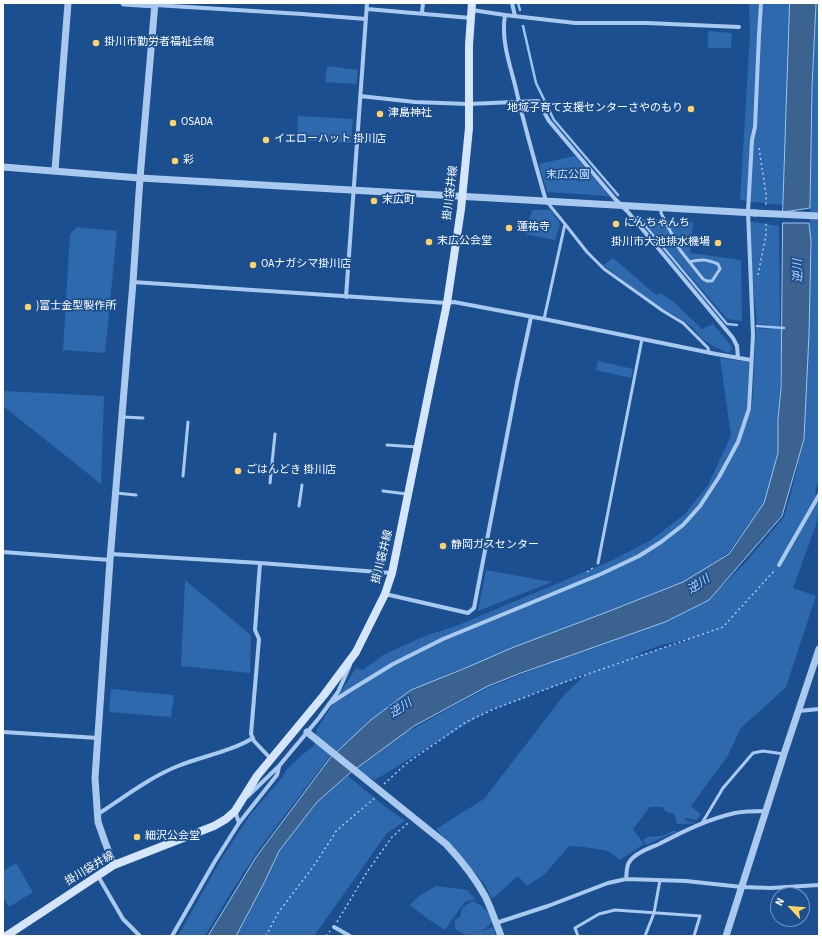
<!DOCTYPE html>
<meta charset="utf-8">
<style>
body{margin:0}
#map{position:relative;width:822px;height:939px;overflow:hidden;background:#1b4f8f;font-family:"Source Sans 3",sans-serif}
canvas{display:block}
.frame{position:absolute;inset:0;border:4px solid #fff;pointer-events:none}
.north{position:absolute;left:770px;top:887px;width:40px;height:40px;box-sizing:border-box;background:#1b4f8f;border:1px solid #7695bc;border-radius:50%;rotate:296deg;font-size:11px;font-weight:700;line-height:16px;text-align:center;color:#fff}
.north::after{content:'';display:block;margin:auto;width:14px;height:18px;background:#ffd166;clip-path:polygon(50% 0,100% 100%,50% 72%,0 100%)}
</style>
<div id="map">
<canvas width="822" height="939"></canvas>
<div class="frame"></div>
<div class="north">N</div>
</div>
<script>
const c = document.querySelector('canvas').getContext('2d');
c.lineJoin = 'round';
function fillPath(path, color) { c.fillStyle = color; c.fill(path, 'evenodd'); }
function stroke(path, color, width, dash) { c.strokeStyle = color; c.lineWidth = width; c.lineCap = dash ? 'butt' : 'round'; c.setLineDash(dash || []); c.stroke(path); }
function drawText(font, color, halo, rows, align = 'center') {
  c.font = font + ' "Source Sans 3","Noto Sans JP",sans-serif'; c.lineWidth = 3.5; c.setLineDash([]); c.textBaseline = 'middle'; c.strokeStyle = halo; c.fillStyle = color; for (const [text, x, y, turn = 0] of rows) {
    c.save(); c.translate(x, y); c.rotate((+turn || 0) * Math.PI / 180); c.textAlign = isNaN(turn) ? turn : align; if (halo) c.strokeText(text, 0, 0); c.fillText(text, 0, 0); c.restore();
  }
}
fillPath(new Path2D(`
 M749 3H791L783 205 753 202 740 200 750 34Z
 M816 3H819V478L815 493 819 503V511L816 525 793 588 816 596 786 687 741 728 727 757 691 806 701 814 697 820 683 818 687 821 697 823 686 824H677L674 814 666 812 662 807H650L633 829 644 844 620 860 608 851 585 847 569 846 545 874 527 886 518 876 492 899 484 883 436 829 484 799 564 695 587 673 559 685 563 683 486 712 375 780 351 768H357L403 734 487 688 707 601 745 563 784 517 790 497 804 439 811 256 810 228 811 111ZM690 639V640L628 658 661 645Z
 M708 31 732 33 731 48H708Z
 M327 66 358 70 356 84 325 82Z
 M298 116 353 119 351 143 297 140Z
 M575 156 609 196 547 192 539 164Z
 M532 210H551L560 224 555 240 525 234Z
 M641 219H660L693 222 690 253 741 260 742 321 727 319Z
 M747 221 779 226 780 329 782 330 780 381 778 453 764 503 728 553 684 583 618 611 453 672 406 694 329 757 259 849 230 894 205 936H178L223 856 250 815 282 778 286 770 302 755 314 746 317 729 356 668 363 670 383 655 425 636 456 626 613 560 651 540 685 514 708 485 731 436 720 358 750 362 747 410 738 441 722 464 739 443 752 407 756 328 769 329V325L757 324Z
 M77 227 117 231 105 353 63 350 70 234Z
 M613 258 656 295 661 293 675 303 702 329 713 324 733 348 728 353 711 345 701 338 692 327 673 314 663 311 603 265Z
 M598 361 633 369 631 378 596 370Z
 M3 391 104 396 101 484 3 406Z
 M486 570 552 582 478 611Z
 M185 580 251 635 250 673 181 666Z
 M111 689 174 695 171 717 109 712Z
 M348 776 383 805 405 821 387 833 314 936H236L261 890 279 851 317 802Z
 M672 831H678L646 845 643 840C648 835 653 837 660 836 664 836 669 833 672 831Z
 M16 863 33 892 9 907 3 897V871Z
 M436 886 467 890 475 899 465 902 453 918 445 930 428 919 410 905 419 896Z
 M472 901C484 906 488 910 492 922L488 926 481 932 493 927 496 936H468L455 929V920L460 917 462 908Z`), '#2e69ad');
const water = new Path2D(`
 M790 3H816L812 87 810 208 783 212Z
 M783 223H809L811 241 809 334 804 439 782 516 709 600 665 622 521 673 488 686 414 726 350 773 317 802 279 851 264 883 236 936H208L256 857 330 758 372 719 411 690 463 669 514 647 607 612 683 582 729 554 764 503 778 453V420L781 388Z`);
fillPath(water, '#3c6290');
stroke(water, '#9cc4f0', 1);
stroke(new Path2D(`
 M518 3 520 10
 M523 26 536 83 554 120 618 195
 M638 217 727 324 737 325
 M757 326 784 328`), '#9cc4f0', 2.5);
stroke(new Path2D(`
 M759 148 766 194V206
 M758 275 766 235V222
 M587 572 594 567
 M384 784 407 763 436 743 466 722 494 709 565 682 723 627 775 570
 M337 922 367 872 392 837 408 823
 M266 936 278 913 313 867 337 830 376 797
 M326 936 330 931`), '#a9c9ee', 1.5, [2, 3]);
stroke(new Path2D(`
 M661 207V213L680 250 703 279 707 281H712L720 269 718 264C706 259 701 259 689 262
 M565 224 587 252 604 269 663 311 683 323 708 348 709 353
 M544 319 565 224 547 202
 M123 417 143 418
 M387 445 417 447
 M183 476 188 422
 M270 483 275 434
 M383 491 407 494
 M116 493 136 495
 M299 506 302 485
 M598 563 642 339
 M702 823 723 788 753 753 763 751 784 754
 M578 936 575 928 599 914 615 910 700 916 694 936
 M645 936 654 913 660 880`), '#a9c9ee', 3);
stroke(new Path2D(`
 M512 3 515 16
 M155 5 302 14 366 19
 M367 9 471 18
 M472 10 505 15 575 23H647L739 27
 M422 13 423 3
 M505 15C501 39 509 62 515 85 524 124 535 163 546 201
 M360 96 415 102 468 104 538 101 549 121 615 199 628 212 733 338 737 346 738 358
 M133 282 447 303 454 302 544 319 716 354 751 360
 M346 297 367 3
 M3 552 110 560
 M111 554 260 563 392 573
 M260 563 255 630 259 639 251 734 254 741 271 759
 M779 565 819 495
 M385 594 468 613 474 608 517 383 531 317
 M329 704 349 691 393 664 443 639 601 574 639 556 661 542 683 525 700 506 719 477 738 442 749 409 753 335 748 212 752 140 755 127 759 35 761 3
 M799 711 819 709
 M3 732 98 738
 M248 796 279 766 319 718 338 692 350 665
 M98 814C123 798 150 777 178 766 203 756 230 752 253 738
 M239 823 277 775 279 767
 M98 876 123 919 140 936
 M626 879C627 873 626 865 630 861 635 853 650 848 659 844 684 831 708 819 735 813 745 811 756 811 766 811
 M496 923 548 906 608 883 626 879 686 881 742 887 771 888 819 885
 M334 927 350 936
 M172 936 215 861 239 823 235 811`), '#a9c9ee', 4);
stroke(new Path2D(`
 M124 3 155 5
 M3 167 140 178 755 213
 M55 170 68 3
 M307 732 446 844C461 860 474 876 485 896 491 908 496 923 501 936
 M114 865 105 842 98 822 95 778 110 560 133 282 140 178 155 3
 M726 936 784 754 819 649`), '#a9c9ee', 7);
stroke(new Path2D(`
 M6 936 114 865 214 826 226 819 235 811 257 776 324 695 356 652 385 594 392 573 447 303 461 209 469 128V45L472 3`), '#d6e6fa', 8);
stroke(new Path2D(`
 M755 213 819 216`), '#a9c9ee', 7);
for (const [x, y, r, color] of [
 [96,43,4,"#ffd166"],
 [691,109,4,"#ffd166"],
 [380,114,4,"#ffd166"],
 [173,123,4,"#ffd166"],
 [266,140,4,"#ffd166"],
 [175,161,4,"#ffd166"],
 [374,201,4,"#ffd166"],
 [616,224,4,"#ffd166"],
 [509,228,4,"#ffd166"],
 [429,242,4,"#ffd166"],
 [718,243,4,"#ffd166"],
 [253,265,4,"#ffd166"],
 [28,307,4,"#ffd166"],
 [238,471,4,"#ffd166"],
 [443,546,4,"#ffd166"],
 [137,837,4,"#ffd166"]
]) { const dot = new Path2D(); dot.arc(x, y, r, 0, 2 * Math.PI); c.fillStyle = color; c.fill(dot); stroke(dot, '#1b4f8f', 1.5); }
drawText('11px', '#fff', '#1b4f8f', [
 ["掛川市勤労者福祉会館",104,43],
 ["地域子育て支援センターさやのもり",683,109,"right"],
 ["津島神社",388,114],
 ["OSADA",181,123],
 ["イエローハット 掛川店",274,140],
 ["彩",183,161],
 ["末広町",382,201],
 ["にんちゃんち",624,224],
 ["蓮祐寺",517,228],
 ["末広公会堂",437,242],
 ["掛川市大池排水機場",710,243,"right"],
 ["OAナガシマ掛川店",261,265],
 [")富士金型製作所",36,307],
 ["ごはんどき 掛川店",246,471],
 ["静岡ガスセンター",451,546],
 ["細沢公会堂",145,837]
], 'left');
drawText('11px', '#cfe3fa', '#1b4f8f', [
 ["末広公園",568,176]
]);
drawText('11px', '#fff', '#1b4f8f', [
 ["掛川袋井線",451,193,-83],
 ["掛川袋井線",383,557,-76],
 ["掛川袋井線",90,869,-31]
]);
drawText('italic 12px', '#b5d3f5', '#1b4f8f', [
 ["逆川",799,271,-91],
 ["逆川",699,585,-34],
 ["逆川",401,709,-33]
]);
</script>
